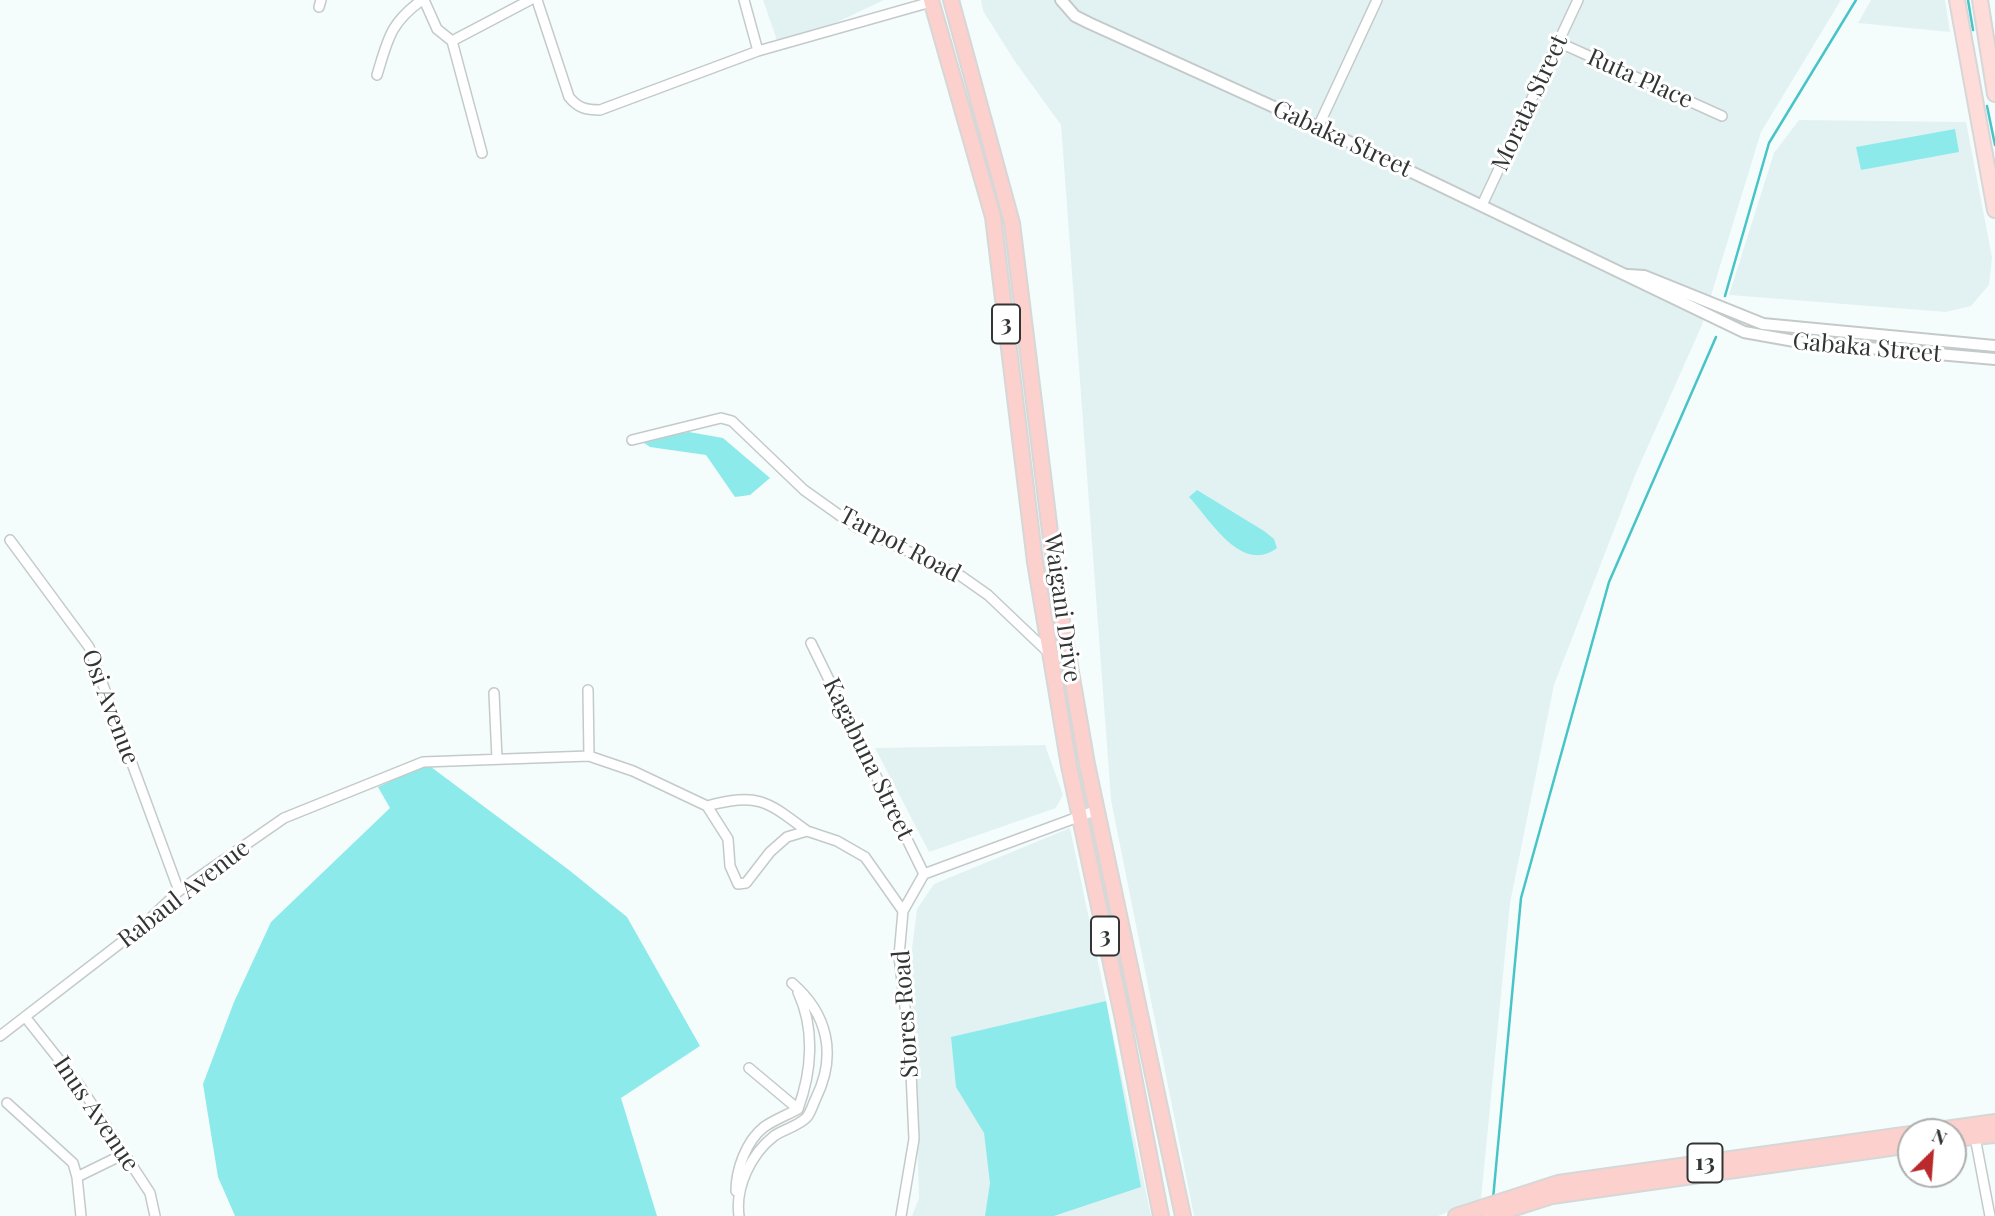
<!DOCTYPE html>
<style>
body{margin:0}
#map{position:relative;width:1995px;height:1216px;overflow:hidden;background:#f5fcfc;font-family:"Playfair Display",serif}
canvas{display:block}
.north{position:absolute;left:1897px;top:1118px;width:70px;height:70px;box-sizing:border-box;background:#fff;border:2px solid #adaeae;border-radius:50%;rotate:25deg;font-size:19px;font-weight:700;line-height:28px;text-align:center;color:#333535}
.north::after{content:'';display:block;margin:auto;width:24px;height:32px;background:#ba2a2d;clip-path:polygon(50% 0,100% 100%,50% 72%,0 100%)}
</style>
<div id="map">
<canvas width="1995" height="1216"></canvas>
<div class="north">N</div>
</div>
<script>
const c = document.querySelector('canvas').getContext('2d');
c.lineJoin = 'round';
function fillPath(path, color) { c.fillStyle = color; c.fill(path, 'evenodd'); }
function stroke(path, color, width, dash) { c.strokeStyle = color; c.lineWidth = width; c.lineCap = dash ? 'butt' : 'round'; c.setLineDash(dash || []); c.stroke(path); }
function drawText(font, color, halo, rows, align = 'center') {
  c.font = font + ' "Playfair Display",serif'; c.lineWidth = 6; c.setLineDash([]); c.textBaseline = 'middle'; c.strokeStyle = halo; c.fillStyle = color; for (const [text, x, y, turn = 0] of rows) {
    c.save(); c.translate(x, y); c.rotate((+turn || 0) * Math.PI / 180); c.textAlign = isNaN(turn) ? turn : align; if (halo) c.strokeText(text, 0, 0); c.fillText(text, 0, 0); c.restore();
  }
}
fillPath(new Path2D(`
 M763 0H884L780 49Z
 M981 0H1841L1761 132 1702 325 1636 473 1554 685 1510 903 1481 1199 1438 1216H1194L1111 800 1061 125 1014 60 983 11Z
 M1871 0H1945L1950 32 1858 23Z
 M1799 120 1966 122 1992 257 1989 285 1971 306 1946 312 1729 295 1774 153Z
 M1045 745 1063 795 1056 808 929 852 875 748Z
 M1070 828 1151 1216H912L919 1198 911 957 917 909 934 884Z`), '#e2f2f2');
fillPath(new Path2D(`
 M1955 129 1959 152 1861 170 1856 147Z
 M689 432 723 438 770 478 750 495 735 497 706 455 650 447 644 443 646 439Z
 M1197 490 1264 531 1274 539 1277 548C1241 575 1210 519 1189 497Z
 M427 764 569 870 627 917 700 1046 621 1098 657 1216H235L218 1177 203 1084 234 1002 271 922 390 808 378 787Z
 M1106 1001 1141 1187 1054 1216H985L990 1183 984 1133 956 1087 951 1037Z`), '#8deaeb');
stroke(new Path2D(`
 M1968 0 1973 30
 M1987 106 1995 145
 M1725 296 1769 143 1856 0
 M1493 1199 1521 898 1609 582 1716 337`), '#47c4c7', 2.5);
const minor = new Path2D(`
 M424 0 437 29 452 41 482 153
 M537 0 569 97C578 108 586 110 600 110L758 51 931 2
 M744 0 758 51
 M319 7 321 0
 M452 41 530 0
 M1558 42 1722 116
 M377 75C388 39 390 23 422 0
 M1318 127 1377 0
 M1482 205 1578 0
 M632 440 721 418 732 421 804 490 856 527 961 576 988 595 1050 654
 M10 540 89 647 179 891
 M811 643 924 874
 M588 690 589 756
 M494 693 497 759
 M707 806C758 793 766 800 807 831
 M26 1018 80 1086 150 1193 155 1216
 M0 1036 140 928 179 891 284 818 423 762 589 756 633 771 707 806 728 839 730 866 738 884 746 883 770 852 787 837 807 831 837 841 865 857 903 911
 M749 1068 798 1109
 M7 1103 73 1163 77 1177 81 1216
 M1975 1137 1990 1216
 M77 1177 124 1154
 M736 1191C736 1170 746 1141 764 1127 774 1120 787 1115 798 1109 812 1071 815 1029 798 992
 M739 1216C735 1187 751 1154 774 1136 784 1129 799 1126 807 1117 811 1112 813 1104 816 1098 837 1055 828 1014 792 983
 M901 1216 914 1139 910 1050 899 956 903 911 924 874 1097 810`);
const tertiary = new Path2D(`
 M1061 0 1075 16 1089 23 1318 127 1744 332 1800 342 1995 359
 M1628 275 1644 276 1763 324 1995 346`);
const primary = new Path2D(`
 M1957 0 1995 210
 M1980 0 1995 94`);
const trunk = new Path2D(`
 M931 0 993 217 1035 562 1069 766 1123 1020 1161 1216
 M951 0 1012 223 1058 597 1087 764 1183 1216
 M1923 1132 1995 1122
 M1953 1139 1995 1135
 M1456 1216 1558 1183 1911 1134
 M1489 1216 1552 1196 1911 1145`);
stroke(minor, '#c4caca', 12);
stroke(tertiary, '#c4caca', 14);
stroke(primary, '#d6d7d7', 18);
stroke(trunk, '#d6d7d7', 18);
stroke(minor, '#fff', 9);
stroke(tertiary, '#fff', 10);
stroke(primary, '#fddcd9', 14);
stroke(trunk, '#fcd0cc', 14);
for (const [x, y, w] of [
 [1006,324,28],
 [1105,936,28],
 [1705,1163,35]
]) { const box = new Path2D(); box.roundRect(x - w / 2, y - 19.5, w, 39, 5); c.fillStyle = '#fff'; c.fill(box); stroke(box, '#333535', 2); }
drawText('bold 23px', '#333535', null, [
 ["3",1006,324],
 ["3",1105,936],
 ["13",1705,1163]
]);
drawText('24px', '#333535', '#fff', [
 ["Ruta Place",1640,79,24],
 ["Morata Street",1530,103,-65],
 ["Gabaka Street",1342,139,25],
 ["Gabaka Street",1867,348,5],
 ["Tarpot Road",900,545,28],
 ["Waigani Drive",1062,608,82],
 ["Osi Avenue",110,707,69],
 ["Kagabuna Street",868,759,64],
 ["Rabaul Avenue",184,894,-38],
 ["Stores Road",906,1014,-94],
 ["Inus Avenue",96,1114,56]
]);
</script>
